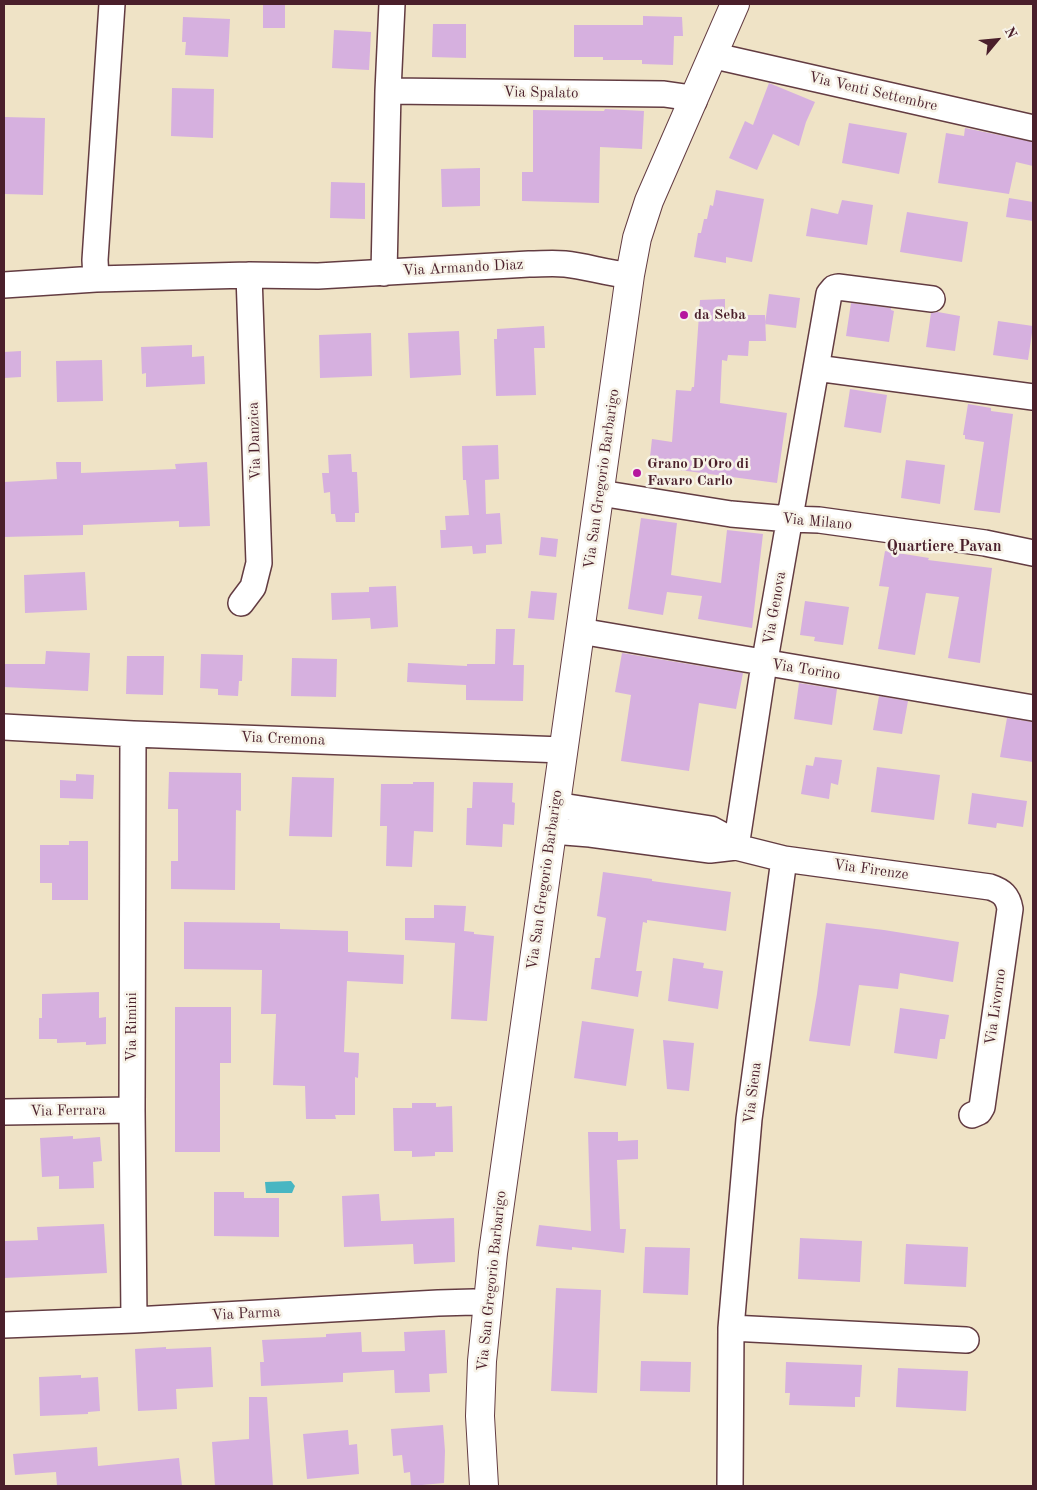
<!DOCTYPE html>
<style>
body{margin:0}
#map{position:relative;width:1037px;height:1490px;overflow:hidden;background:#efe3c6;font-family:"Old Standard TT",serif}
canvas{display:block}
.frame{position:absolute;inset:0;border:5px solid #4a1f2b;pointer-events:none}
.north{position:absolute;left:972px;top:15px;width:50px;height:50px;-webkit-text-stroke:4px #f7f3e8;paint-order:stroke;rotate:62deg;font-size:14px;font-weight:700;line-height:20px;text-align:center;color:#4a1f2b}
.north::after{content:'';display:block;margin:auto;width:18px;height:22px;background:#4a1f2b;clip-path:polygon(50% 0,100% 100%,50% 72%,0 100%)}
</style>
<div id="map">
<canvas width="1037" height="1490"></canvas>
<div class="frame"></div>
<div class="north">N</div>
</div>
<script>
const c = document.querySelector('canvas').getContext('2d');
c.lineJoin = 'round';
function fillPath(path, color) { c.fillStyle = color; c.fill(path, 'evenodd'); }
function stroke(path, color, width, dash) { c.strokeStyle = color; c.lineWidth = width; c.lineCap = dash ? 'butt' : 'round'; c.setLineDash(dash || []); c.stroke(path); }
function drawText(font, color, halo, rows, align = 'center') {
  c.font = font + ' "Old Standard TT",serif'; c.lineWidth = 5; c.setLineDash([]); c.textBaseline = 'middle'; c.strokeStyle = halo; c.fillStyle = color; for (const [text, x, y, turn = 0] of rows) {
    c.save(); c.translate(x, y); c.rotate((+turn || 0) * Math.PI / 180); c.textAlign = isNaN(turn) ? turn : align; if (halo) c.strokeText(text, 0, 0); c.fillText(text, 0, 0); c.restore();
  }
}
fillPath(new Path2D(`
 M291 1181 295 1186 292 1193H266L265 1182Z`), '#48b6c2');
fillPath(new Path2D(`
 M263 4H285V28H263Z
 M643 16 682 17 683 36H674L673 65 642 64V60H603V57H574V25H643Z
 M183 17 230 19 228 57 185 55 186 42H182Z
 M433 24H466V58L432 57Z
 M334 30 371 32 369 70 332 68Z
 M769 83 815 102 806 122 799 146 773 134 757 170 729 158 745 121 753 125Z
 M172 88 214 89 213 138 171 136Z
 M605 109 644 111 642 149 600 147 599 203 522 201V172H533V110L604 111Z
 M4 117 45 118 43 195 4 194Z
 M849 123 907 133 899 174 842 163Z
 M965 128 1033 142V166L1016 162 1009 194 938 183 946 133 964 136Z
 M480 168V206L442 207 441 169Z
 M331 182 365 183V219L330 218Z
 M716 190 764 199 752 262 726 257V263L694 257 698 233H701L704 219H707L710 205 713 206Z
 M1009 198 1033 202V221L1006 217Z
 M842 200 873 205 867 245 806 236 811 208 838 214Z
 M907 212 968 222 962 262 900 252Z
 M769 294 800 298 796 328 765 324Z
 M725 299V315H765L766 341H749L748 356 728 355 727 361 722 360 720 403 787 413 777 483 649 466 652 439 672 442 676 390 691 391 692 387H694L700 300Z
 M851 303 891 308V310L894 311 889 342 846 336Z
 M938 312 960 316 955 351 926 347 931 313Z
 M998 321 1033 326 1028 360 993 355Z
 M544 326 545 348H534L536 395 496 396 494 339H497V329Z
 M459 331 461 375 410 378 408 333Z
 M371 333 372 376 320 378 319 335Z
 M192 345V357L204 356 205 384 146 387V373L142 374 141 347Z
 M21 351V377L4 378V352Z
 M102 360 103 401 57 402 56 361Z
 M850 389 887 395 881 433 844 427Z
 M968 404 991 408V411L1013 414 1000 513 974 510 984 442 965 439V435H963Z
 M498 445 499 479 485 480 486 514 500 513 502 544 486 545V553L473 554 472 546 441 548 440 530H446L445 516 469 515 466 480H463L462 446Z
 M351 454 352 472H357L359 513H355V522H336L335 514H331L330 492 324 493 322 473H329L328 455Z
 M906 460 945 465 940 504 901 498Z
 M56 462H81V473L176 469 175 464 207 462 210 526 179 527V521L83 525V535L4 537V482L57 479Z
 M641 518 677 523 671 575 721 583 727 530 763 534 752 628 698 619 702 596 667 592 663 615 628 609Z
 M541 537 558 539 556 557 539 555Z
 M885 551 929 558 928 560 992 568 980 663 948 658 959 597 926 593 915 655 878 649 889 587 879 586Z
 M85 572 87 610 25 613 24 575Z
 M396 586 398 627 371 629 370 618 332 620 331 593 369 592V587Z
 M531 591 557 593 554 620 528 618Z
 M805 601 849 607 843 645 814 641 815 637 800 635Z
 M496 629H515L513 665H524L523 701 466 700V685L407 682 408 663 467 666V664H495Z
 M46 651 90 653 88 691 4 687V664H45Z
 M622 653 743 673 736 709 699 703 689 771 621 761 631 695 615 692Z
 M201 654 243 655 242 681H239L238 696 218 695V689L200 688Z
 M127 656H164L163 695 126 694Z
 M292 658 337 659 336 697 291 696Z
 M799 683 837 689 832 725 794 719Z
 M879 696 908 701 902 734 873 730Z
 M1007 718 1033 722V762L1000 757Z
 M815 757 842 760 838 785 831 783 829 799 801 794 806 765 813 766Z
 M877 767 940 775 934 820 871 812Z
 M169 772 241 773V811L236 810 235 890 171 889V861H178V809H168Z
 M76 774 94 775 93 799 60 798V780L76 781Z
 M292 777 334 778 332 837 289 836Z
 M413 782H434L433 832 414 831 412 867 386 866 387 826H380L381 784H413Z
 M473 782 513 783 512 802 515 803 514 825 503 824 502 847 466 845 467 808H472Z
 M972 793 1027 801 1023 827 997 823 996 828 968 824Z
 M69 841H88V900H52V883H40V845H69Z
 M603 872 652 879V881L731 892 726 931 647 920V923L643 922 636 971H642L638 997 591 989 595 958H600L606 918 597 916Z
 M434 905 466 906 464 931 474 932V934L494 936 487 1021 451 1019 455 943 405 940V918H434Z
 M184 922 280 923V929L348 931V952L404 955 403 984 347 981 344 1052 359 1053 358 1078 355 1077V1115H335L336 1119H306L305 1086 273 1085 276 1014H261L262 970 184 969Z
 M826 923 884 930 959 942 953 982 900 973 898 989 859 985 850 1046 809 1041 817 994Z
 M673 958 704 963 703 968 723 971 718 1009 668 1001Z
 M99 992V1018L106 1017V1044L86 1045V1042L57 1043V1039H39V1018H42V994Z
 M175 1007H231V1063H220V1152H175Z
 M900 1008 949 1015 945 1039H940L937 1059 894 1053Z
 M582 1021 634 1029 626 1086 574 1078Z
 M663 1040 694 1043 689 1091 667 1089Z
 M412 1103H436V1107L452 1106 453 1152H435V1156L412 1157V1151H394L393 1108H412Z
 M588 1132H618V1141L638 1140V1159L617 1160 620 1229H626L624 1253 572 1247V1250L536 1246 539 1225 591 1231Z
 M73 1136V1139L100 1137 102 1161 93 1162 94 1188 59 1189V1176L42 1177 40 1138Z
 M214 1192H244V1198H279V1237L214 1236Z
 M379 1194 381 1221 454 1218 455 1262 414 1264 413 1244 344 1247 342 1196Z
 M104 1224 107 1273 4 1278V1241L38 1240 37 1227Z
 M800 1238 862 1241 860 1282 798 1279Z
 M906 1244 968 1247 966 1287 904 1284Z
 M645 1247 690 1248 688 1295 643 1293Z
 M556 1288 601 1290 597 1393 551 1391Z
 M445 1330 447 1373 429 1374 430 1392 395 1393 394 1370 343 1373V1382L261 1386 260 1362H264L262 1340 326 1337V1334L361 1332 362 1352 405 1351 404 1332Z
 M166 1347V1349L211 1347 213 1387 176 1389 177 1409 138 1411 135 1349Z
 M641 1361 691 1362 690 1392 640 1391Z
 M786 1362 862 1365 860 1397H855V1407L789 1405 790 1393H785Z
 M898 1368 968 1371 966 1411 896 1407Z
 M81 1375V1378L98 1377 100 1411 88 1412V1414L40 1416 39 1377Z
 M249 1397H267L273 1486H215L212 1442 249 1439Z
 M443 1425 445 1451 444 1483 411 1486 410 1472 404 1473 402 1455 393 1456 391 1429Z
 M348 1430 349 1445 357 1444 359 1474 307 1479 303 1434Z
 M97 1447 98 1466 179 1458 182 1486H57L56 1472 15 1475 13 1454Z`), '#d6b0df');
const street = new Path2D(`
 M714 53 724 58 1033 128
 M388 91 664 94 685 97 694 101
 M384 273 388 91 392 4
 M96 279 95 260 112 4
 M4 285 96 279 249 275 318 276 529 264C541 264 553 263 565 264 587 266 608 274 630 275
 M816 368 1033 397
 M600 493 731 514 790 519 819 520 985 543 1033 553
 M241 603 253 587 259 563 249 275
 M580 631 1033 708
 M4 727 133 734 563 750
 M133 734 132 1110 134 1320
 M555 805 711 829 722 835 736 847
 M552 831 590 834 710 850 736 847 784 859 990 887C1002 891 1008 896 1010 909L982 1107 979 1112 972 1115
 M736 847 762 677 829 294 834 288 838 287 932 299
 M4 1112 132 1110
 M4 1325 134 1320 438 1303 474 1302 488 1304
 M731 1328 966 1340
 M730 1486 731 1328 749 1119 784 859`);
const secondary = new Path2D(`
 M484 1486 480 1416 482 1361 493 1253 630 275 637 238 649 201 735 4`);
stroke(street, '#633c42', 28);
stroke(secondary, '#633c42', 30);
stroke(street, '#fff', 25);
stroke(secondary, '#fff', 28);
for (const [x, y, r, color] of [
 [684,315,5,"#b5179e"],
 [637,473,5,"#b5179e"]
]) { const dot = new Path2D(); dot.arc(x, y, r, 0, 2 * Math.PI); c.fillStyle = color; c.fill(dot); stroke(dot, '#f7f3e8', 2); }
drawText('15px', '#4a1f2b', '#f7f3e8', [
 ["Via Venti Settembre",873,92,13],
 ["Via Spalato",541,93,1],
 ["Via Armando Diaz",463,268,-3],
 ["Via Danzica",255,441,-92],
 ["Via San Gregorio Barbarigo",602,479,-82],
 ["Via Milano",817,522,5],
 ["Via Genova",775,608,-80],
 ["Via Torino",806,670,9],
 ["Via Cremona",283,739,2],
 ["Via Firenze",871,870,8],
 ["Via San Gregorio Barbarigo",545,880,-82],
 ["Via Livorno",996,1007,-82],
 ["Via Rimini",132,1027,-90],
 ["Via Siena",753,1093,-83],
 ["Via Ferrara",68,1111,-1],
 ["Via San Gregorio Barbarigo",492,1281,-84],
 ["Via Parma",246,1314,-3]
]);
drawText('bold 15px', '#4a1f2b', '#f7f3e8', [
 ["da Seba",694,315],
 ["Grano D'Oro di",647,464],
 ["Favaro Carlo",647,481]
], 'left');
drawText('bold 16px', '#4a1f2b', '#f7f3e8', [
 ["Quartiere Pavan",944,547]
]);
</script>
